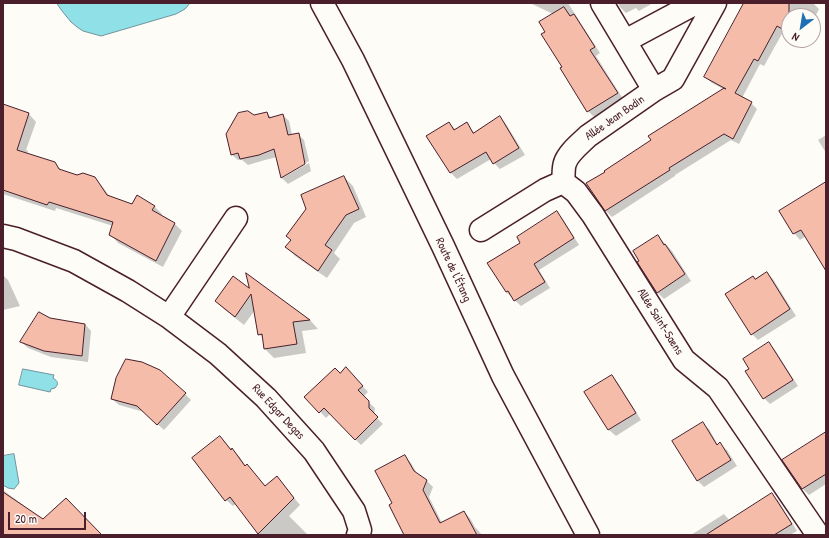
<!DOCTYPE html>
<meta charset="utf-8">
<style>
body{margin:0}
#map{position:relative;width:829px;height:538px;overflow:hidden;background:#fdfcf7;font-family:"Patrick Hand",sans-serif}
canvas{display:block}
.frame{position:absolute;inset:0;border:4px solid #4a1f2b;pointer-events:none}
.north{position:absolute;left:781px;top:8px;width:40px;height:40px;box-sizing:border-box;background:#fdfcf7;border:1px solid #b5a4a5;border-radius:50%;rotate:211deg;font-size:11px;font-weight:700;line-height:16px;text-align:center;color:#4a1f2b}
.north::after{content:'';display:block;margin:auto;width:14px;height:18px;background:#1f6fb2;clip-path:polygon(50% 0,100% 100%,50% 72%,0 100%)}
.scale{position:absolute;left:8px;top:512px;width:78px;height:18px;box-sizing:border-box;border:2px solid #4a1f2b;border-top:0;padding-left:5px;font-size:12px;line-height:14px;white-space:nowrap;color:#4a1f2b;-webkit-text-stroke:3px #fdfcf7;paint-order:stroke}
</style>
<div id="map">
<canvas width="829" height="538"></canvas>
<div class="frame"></div>
<div class="north">N</div>
<div class="scale">20 m</div>
</div>
<script>
const c = document.querySelector('canvas').getContext('2d');
c.lineJoin = 'round';
function fillPath(path, color) { c.fillStyle = color; c.fill(path, 'evenodd'); }
function stroke(path, color, width, dash) { c.strokeStyle = color; c.lineWidth = width; c.lineCap = dash ? 'butt' : 'round'; c.setLineDash(dash || []); c.stroke(path); }
function drawText(font, color, halo, rows, align = 'center') {
  c.font = font + ' "Patrick Hand",sans-serif'; c.lineWidth = 4; c.setLineDash([]); c.textBaseline = 'middle'; c.strokeStyle = halo; c.fillStyle = color; for (const [text, x, y, turn = 0] of rows) {
    c.save(); c.translate(x, y); c.rotate((+turn || 0) * Math.PI / 180); c.textAlign = isNaN(turn) ? turn : align; if (halo) c.strokeText(text, 0, 0); c.fillText(text, 0, 0); c.restore();
  }
}
const water = new Path2D(`
 M57 3H190L185 9 176 14 101 36 83 31 77 27 71 22 62 11Z
 M23 369 54 375 53 378C58 381 59 384 55 388L51 389 50 392 19 385Z
 M14 454 19 483 14 489 8 488 3 485V456Z`);
fillPath(water, '#8fe0e7');
stroke(water, '#73939c', 1);
fillPath(new Path2D(`
 M530 3H568L600 53 596 56 623 99 594 117 588 111 563 68 547 32 553 14Z
 M618 3H653L639 11 636 8 626 13 620 7Z
 M764 3H813L819 9 813 21V16H789V35L783 32 764 66 760 64 742 98 751 103 757 109 739 144 731 140 675 175V176L612 217 606 211 588 183 606 172 652 141 723 89 712 83 705 77Z
 M6 106 29 114 36 122 26 150 28 151 27 155 55 163 63 172 77 177 94 178 102 186 110 197 132 205 154 206 162 214 161 216 175 224 182 231 163 267 118 243 111 235 113 226 56 208 55 211 3 194V114Z
 M267 113 272 118 283 115 289 121 292 135 298 134 304 140 309 161 284 175V177L309 163 311 171 288 184 282 178 277 157 265 160 248 165 242 160H238L231 154 254 116Z
 M500 118 506 124 525 155 500 169 494 163 491 159 457 179 451 173 428 136 449 123 456 130 466 124 475 133Z
 M826 135V153L818 140Z
 M344 177 353 186 366 217 354 223 334 253 340 259 327 278 295 256 287 247 292 240 308 209Z
 M826 184V269L806 236 800 240 794 233Z
 M557 213 563 219 579 245 539 270 550 288 521 306 506 292 489 263 521 243Z
 M658 236 672 251 691 281 664 299 658 293 639 262Z
 M767 273 773 279 796 316 758 340 752 334 753 277 756 280Z
 M3 275 8 280 20 306 3 310Z
 M248 275 310 320 318 329 302 331 306 353 274 358 265 349 264 339 259 334 255 310 244 325 225 310 216 301 251 290Z
 M50 319 85 324 91 331 88 362 51 357 28 348 21 342Z
 M769 344 775 350 798 386 770 404 764 398 747 371 750 369Z
 M340 374 352 375 368 392 363 397 375 408 374 415 383 424 361 445 330 414 326 418 306 397Z
 M612 376 618 383 641 420 616 436 609 430 586 393Z
 M185 394 191 400 164 430 144 412 119 405 112 399Z
 M702 423 709 429 718 445 720 444 727 450 737 466 704 487 698 481 674 442Z
 M826 434V484L809 495 803 489Z
 M220 437 232 450 239 456 246 466 265 487 277 478 283 484 300 505 289 516 308 535H260L236 504 233 506 226 500Z
 M405 457 411 463 418 475 427 481 433 487 429 497 442 523 464 512 470 518 475 527 482 535H405L394 504Z
 M3 490 43 520 101 535H3Z
 M771 494 778 500 797 531 790 535H691L724 514 730 521Z`), '#0003');
const building = new Path2D(`
 M744 3H789V33L777 26 758 61 754 59 735 93 752 102 733 139 724 134 669 168 670 170 605 211 586 183 605 172 604 171 651 140 648 136 724 88 726 89 704 77Z
 M564 7 570 16 574 14 595 47 590 50 618 93 587 112 560 68 562 67 541 34 545 32 539 22Z
 M3 104 29 113 17 150 55 162 59 169 77 175 83 173 95 177 107 195 132 204 137 195 155 206 152 210 175 223 156 261 109 235 113 222 49 202 47 205 3 190Z
 M248 111 254 115 267 112 269 118 283 114 288 135 299 133 305 164 281 178 274 149 259 155 240 159 238 153 231 155 226 134 238 113Z
 M500 116 519 148 493 164 486 152 450 173 426 136 449 122 454 130 467 122 473 133Z
 M344 176 359 209 346 215 325 245 332 250 318 271 285 247 291 240 286 236 306 209 301 195Z
 M826 182V271L801 230 793 234 779 211Z
 M557 211 574 238 534 264 545 282 514 301 508 291 506 292 487 263 520 243 517 237Z
 M658 235 664 245 665 244 685 274 657 293 637 262 639 261 633 251Z
 M767 272 790 309 751 335 725 294 753 276 755 279Z
 M246 273 310 320 293 322 297 344 264 349 262 334 258 335 251 294 235 317 215 301 233 276 249 288Z
 M39 312 50 318 85 324 82 356 44 351 20 342Z
 M769 342 793 380 763 399 745 371 749 369 743 359Z
 M126 359 142 362 160 370 186 393 157 425 137 406 111 399 116 378Z
 M346 367 363 386 358 390 369 401V408L378 417 355 440 324 408 319 413 304 397 335 368 340 373Z
 M612 375 636 413 608 430 584 392Z
 M703 422 717 445 720 442 731 460 697 481 672 441Z
 M826 432V474L802 489 782 460Z
 M220 436 231 450 232 448 245 466 247 464 265 486 277 476 294 498 258 534 230 497 225 501 192 458Z
 M405 455 414 471 427 480 423 490 440 523 464 511 477 535H404L389 505 392 503 375 471Z
 M3 492 43 519 66 498 102 535H3Z
 M772 493 792 524 774 535H706Z`);
fillPath(building, '#f4bca9');
stroke(building, '#4a1f2b', 1);
const minor = new Path2D(`
 M322 3 353 60 443 246 503 376 588 535
 M602 3 654 90
 M625 41 696 3
 M563 182 576 192 593 215 684 360 718 388 818 535
 M481 230 545 190 563 182C564 176 563 168 565 163 568 153 581 143 588 136L654 90 673 79 715 3
 M3 236 16 239 74 261 128 291 169 317 218 354 266 398 314 451 354 511 360 530 358 535
 M169 317 236 218`);
stroke(minor, '#4a1f2b', 25);
stroke(minor, '#fdfcf7', 22);
drawText('12px', '#4a1f2b', '#fdfcf7', [
 ["Allée Jean Bodin",615,118,-35],
 ["Route de l'Étang",453,270,65],
 ["Allée Saint-Saens",660,322,58],
 ["Rue Edgar Degas",278,412,47]
]);
</script>
